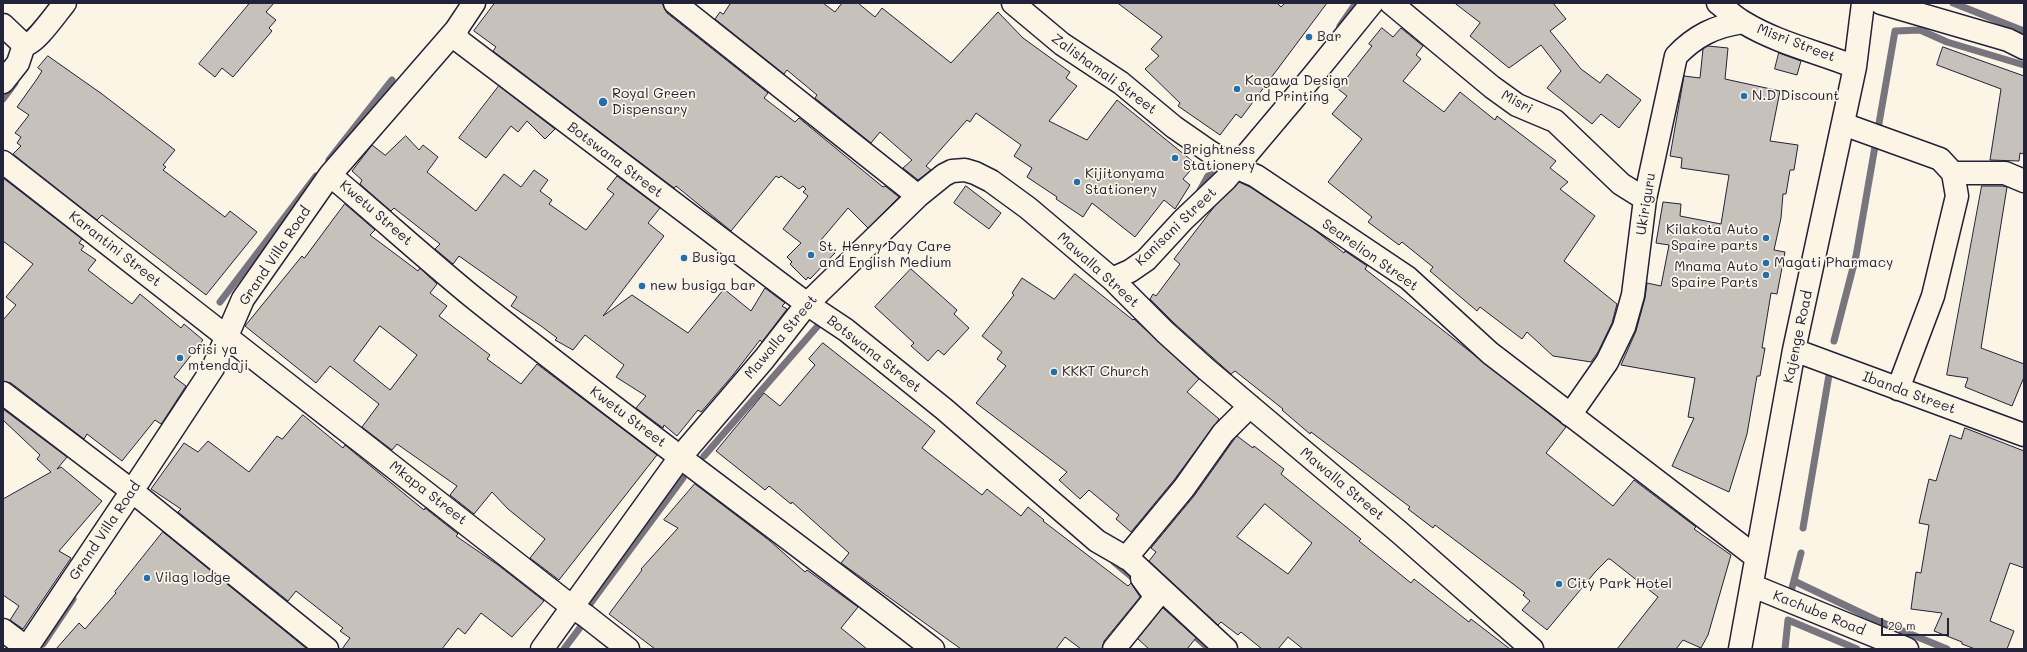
<!DOCTYPE html>
<style>
body{margin:0}
#map{position:relative;width:2027px;height:652px;overflow:hidden;background:#fcf5e5;font-family:Mali,sans-serif}
canvas{display:block}
.frame{position:absolute;inset:0;border:4px solid #22223b;pointer-events:none}
.scale{position:absolute;left:1881px;top:618px;width:68px;height:18px;box-sizing:border-box;border:2px solid #22223b;border-top:0;padding-left:5px;font-size:12px;line-height:14px;white-space:nowrap;color:#22223b;-webkit-text-stroke:3px #fcf5e5;paint-order:stroke}
</style>
<div id="map">
<canvas width="2027" height="652"></canvas>
<div class="frame"></div>
<div class="scale">20 m</div>
</div>
<script>
const c = document.querySelector('canvas').getContext('2d');
c.lineJoin = 'round';
function stroke(path, color, width, dash) { c.strokeStyle = color; c.lineWidth = width; c.lineCap = dash ? 'butt' : 'round'; c.setLineDash(dash || []); c.stroke(path); }
function fillPath(path, color) { c.fillStyle = color; c.fill(path, 'evenodd'); }
function drawText(font, color, halo, rows, align = 'center') {
  c.font = font + ' Mali,sans-serif'; c.lineWidth = 3.5; c.setLineDash([]); c.textBaseline = 'middle'; c.strokeStyle = halo; c.fillStyle = color; for (const [text, x, y, turn = 0] of rows) {
    c.save(); c.translate(x, y); c.rotate((+turn || 0) * Math.PI / 180); c.textAlign = isNaN(turn) ? turn : align; if (halo) c.strokeText(text, 0, 0); c.fillText(text, 0, 0); c.restore();
  }
}
stroke(new Path2D(`
 M1953 3 2024 31
 M1340 26 1356 3
 M3 99 15 83
 M329 160 392 80
 M1198 194 1208 176 1224 170
 M220 302 316 176
 M1834 341 1856 256 1895 31 1920 30 1947 42 2024 65
 M704 456 823 320 825 321
 M1803 528 1829 375
 M1114 562 1138 582
 M1794 581 1876 620 1947 649
 M1792 588 1801 553
 M1164 609 1205 645
 M43 644 73 599
 M564 649 582 625 581 612 587 608 683 478
 M1785 649 1788 620 1857 649`), '#78757e', 7);
const building = new Path2D(`
 M250 3H274L266 12 276 20 269 28 272 31 233 77 222 68 215 77 199 64Z
 M495 3H662L667 13 768 93 764 98 795 122 799 118 883 187 885 186 899 197 868 228 848 208 821 240 835 253 810 279 808 277 806 280 790 264 792 262 787 257 801 243 783 229 808 196 803 192 806 189 803 186 799 189 781 176 779 178 776 176 731 231 676 186 674 188 493 51 496 47 474 31Z
 M731 3H823L835 12 842 3H858L875 17 882 8 951 63 998 12 1023 38 1070 72 1066 78 1077 86 1049 121 1087 140 1117 100 1196 164 1183 179 1190 185 1175 209 1164 200 1135 237 1092 203 1083 217 1056 199 1057 197 1027 177 1032 168 1014 156 1021 145 976 113 970 122 967 120 926 166 931 170 918 180 903 168 912 160 880 132 871 143 815 98 817 95 787 70 784 74 715 19 720 12 723 14Z
 M1118 3H1277L1281 7 1285 3H1327L1241 118 1236 114 1220 135 1178 106 1180 103 1145 69 1159 56 1151 49 1162 37Z
 M1455 3H1553L1566 19 1550 31 1581 69 1600 83 1607 74 1641 100 1619 128 1601 114 1592 124 1547 88 1561 71 1541 45 1509 68 1470 36 1480 23Z
 M1382 28 1393 37 1401 28 1423 46 1416 55 1421 59 1403 81 1444 112 1460 92 1495 120 1497 116 1556 161 1550 168 1568 182 1560 189 1595 216 1564 261 1617 304 1612 323 1598 352 1591 362 1553 356 1527 332 1522 339 1480 307 1477 311 1430 271 1433 267 1402 242 1399 245 1368 222 1372 217 1328 182 1362 139 1332 114 1347 96 1338 89 1372 46 1369 44Z
 M1708 46 1728 48 1725 79 1780 91 1770 141 1798 145 1794 170H1790L1786 194H1783L1781 218 1774 250 1785 252 1777 294 1771 293 1762 348H1765L1760 376H1757L1747 434 1729 492 1672 466 1694 418 1688 417 1695 378 1621 365 1636 331 1645 298 1647 283 1661 286 1669 245 1656 243 1663 202 1681 204 1680 216 1721 224 1729 175 1681 168 1682 158 1670 156 1684 76 1700 78 1703 49Z
 M1943 47 2024 76V154L2020 153 2019 161 1990 160 2001 89 1937 65Z
 M1779 53 1801 61 1797 75 1775 69Z
 M48 56 102 94 175 150 163 165 166 167 163 170 225 217 230 211 257 232 206 295 102 215 97 220 13 154 21 146 17 143 21 137 15 133 29 115 17 107 37 79 42 71 38 68Z
 M499 86 555 129 545 139 527 121 518 132 511 126 486 158 459 138Z
 M406 136 419 150 423 145 438 157 427 172 476 211 504 174 521 187 534 170 548 180 540 191 552 200 549 204 586 230 614 194 607 189 617 176 660 208 648 223 664 236 603 316 632 295 688 333 724 289 751 311 765 288 785 303 782 306 787 309 762 342 760 340 733 375 701 412 698 410 677 436 664 425 663 428 636 408 646 396 616 377 624 365 585 335 573 350 555 340 557 338 541 326 511 306 517 297 459 256 453 264 435 249 440 244 394 208 391 211 360 184 362 180 352 171 372 145 385 155Z
 M3 178 82 239 79 243 84 246 81 250 96 260 88 270 132 304 140 294 181 328 184 324 203 340 174 377 186 386 162 423 161 424 155 420 122 461 87 434 84 439 11 383 3 381V320L16 305 6 297 33 264 3 241Z
 M1239 182 1250 187 1312 228 1344 253 1345 251 1367 266 1365 269 1566 427 1546 453 1613 506 1634 480 1696 527 1694 529 1731 555 1708 635 1701 648 1683 640 1676 649H1617L1658 597 1610 559H1608L1596 571 1547 630 1522 610 1530 601 1523 595 1525 593 1435 525 1433 528 1408 509 1410 507 1311 432 1310 434 1282 410 1283 409 1235 371 1231 374 1174 323 1150 299 1153 294 1156 296 1180 264 1174 259 1214 207Z
 M966 186 1001 213 989 229 954 203Z
 M1982 186H2002L2007 187 1981 348 2024 364V377L2012 406 1965 387 1968 378 1947 375Z
 M345 204 375 230 370 235 418 271 420 268 437 284 430 293 447 306 439 316 490 355 487 359 521 384 537 364 657 455 559 580 530 558 545 539 508 509 492 492 474 514 450 495 457 486 397 444 392 450 362 427 379 404 330 366 316 383 245 326 302 256 304 258ZM380 326 417 355 390 390 354 361Z
 M911 269 957 310 954 314 969 328 944 355 938 350 928 361 911 346 914 343 875 307Z
 M1075 274 1133 320 1134 319 1199 379 1187 392 1219 419 1174 480 1131 532 1116 519 1119 515 1089 490 1080 499 1059 480 1067 472 976 403 1006 366 997 359 1002 352 982 336 1014 295 1012 293 1022 278 1054 299Z
 M823 343 935 431 922 448 982 495 987 489 1021 516 1028 507 1044 520 1043 521 1128 586 1131 583 1140 597 1104 641 1102 649H1081L1065 637 1056 649H961L841 563 849 553 792 502 791 504 769 486 765 490 716 451 764 393 780 406 815 365 809 359Z
 M3 409 67 457 57 469 61 467 102 501 59 551 71 558 23 629 10 620 19 606 3 595V499L51 472 37 459 40 455 3 420Z
 M303 415 343 448 345 445 424 510 425 508 458 534 456 536 498 565 544 601 512 637 481 613 465 634 458 628 442 649H342L350 638 340 631 343 628 296 591 288 601 178 512 181 509 151 489 184 443 198 452 208 441 249 472 277 436 282 439Z
 M1965 428 2024 451V568L2010 563 1990 621 2014 631 2007 649H1975L1962 644V642L1934 631 1942 613 1911 609 1916 572 1921 573 1929 525 1919 523 1929 479 1936 481 1950 435 1961 439Z
 M1237 436 1253 448 1254 446 1284 469 1281 474 1361 539 1359 541 1411 583 1414 579 1469 622 1471 619 1510 649H1303L1288 637 1278 649H1262L1241 632 1238 635 1221 622 1218 625 1149 561 1156 552 1151 548 1194 496ZM1265 504 1312 543 1288 574 1237 537Z
 M695 484 770 541 805 572 807 570 858 607 841 628 867 649H655L609 614 642 570 641 569 678 528 664 520Z
 M163 532 302 645 307 649H56L79 623 85 629 116 593 115 592Z
 M1163 608 1196 638 1187 649H1149L1138 639Z`);
fillPath(building, '#c6c1bb');
stroke(building, '#22223b', 1);
const minor = new Path2D(`
 M675 3 918 196
 M1013 3 1062 44 1121 83 1174 127 1210 152 1233 166 1256 176 1408 278 1490 353 1756 557
 M1391 3 1492 87 1517 105 1555 121 1621 184 1645 199
 M1718 3C1726 9 1734 17 1743 22 1777 43 1818 52 1855 67
 M1881 3 2008 40 2024 48
 M3 25 24 45
 M456 30 458 40 807 304 846 330 944 409 1097 541 1130 560 1226 649
 M3 82 18 63 24 45C35 45 57 12 65 3
 M1843 124 1940 159 1953 173 1957 196 1933 296 1898 389
 M3 162 571 606 586 616 628 649
 M1953 173H2005L2024 181
 M330 175C378 215 425 258 474 298 624 418 781 531 933 649
 M1112 279 1130 271 1146 260 1183 220 1226 179 1312 77 1372 3
 M1794 350 2024 435
 M3 393 132 491 327 649
 M1570 415 1607 362 1624 327 1633 295 1645 199 1676 56C1695 36 1715 26 1743 22
 M1126 558 1184 488 1223 433 1250 406
 M1753 586 1907 649
 M3 630 28 649
 M26 649 132 491 213 368 243 299 330 175 456 30 474 3
 M542 649 681 456 764 359 807 304 918 196 944 175 952 171 965 170 975 173 991 181 1028 208 1073 246 1112 279 1165 332 1206 369 1399 532 1532 649
 M1114 649 1156 597 1142 578
 M1740 649 1794 350 1855 67 1863 3`);
stroke(minor, '#22223b', 25);
stroke(minor, '#fcf5e5', 22);
for (const [x, y, r, color] of [
 [1309,37,4,"#1f6fb2"],
 [1237,89,4,"#1f6fb2"],
 [1744,96,4,"#1f6fb2"],
 [603,102,5,"#1f6fb2"],
 [1175,158,4,"#1f6fb2"],
 [1077,182,4,"#1f6fb2"],
 [1766,238,4,"#1f6fb2"],
 [811,255,4,"#1f6fb2"],
 [684,258,4,"#1f6fb2"],
 [1766,263,4,"#1f6fb2"],
 [1766,275,4,"#1f6fb2"],
 [642,286,4,"#1f6fb2"],
 [180,358,4,"#1f6fb2"],
 [1054,372,4,"#1f6fb2"],
 [147,578,4,"#1f6fb2"],
 [1559,584,4,"#1f6fb2"]
]) { const dot = new Path2D(); dot.arc(x, y, r, 0, 2 * Math.PI); c.fillStyle = color; c.fill(dot); stroke(dot, '#fcf5e5', 1.5); }
drawText('14px', '#22223b', '#fcf5e5', [
 ["Bar",1317,37],
 ["Kagawa Design",1245,81],
 ["and Printing",1245,97],
 ["Royal Green",612,94],
 ["Dispensary",612,110],
 ["N.D Discount",1752,96],
 ["Brightness",1183,150],
 ["Stationery",1183,166],
 ["Kijitonyama",1085,174],
 ["Stationery",1085,190],
 ["Kilakota Auto",1758,230,"right"],
 ["Spaire parts",1758,246,"right"],
 ["St. Henry Day Care",819,247],
 ["and English Medium",819,263],
 ["Busiga",692,258],
 ["Magati Pharmacy",1774,263],
 ["Mnama Auto",1758,267,"right"],
 ["Spaire Parts",1758,283,"right"],
 ["new busiga bar",650,286],
 ["ofisi ya",188,350],
 ["mtendaji",188,366],
 ["KKKT Church",1062,372],
 ["Vilag lodge",155,578],
 ["City Park Hotel",1567,584]
], 'left');
drawText('14px', '#22223b', '#fcf5e5', [
 ["Misri Street",1796,43,21],
 ["Zalishamali Street",1104,74,36],
 ["Misri",1517,102,29],
 ["Botswana Street",615,160,37],
 ["Ukiriguru",1646,204,-81],
 ["Kwetu Street",376,213,41],
 ["Kanisani Street",1176,227,-44],
 ["Karantini Street",115,249,38],
 ["Searelion Street",1370,255,35],
 ["Grand Villa Road",275,256,-56],
 ["Mawalla Street",1098,270,42],
 ["Mawalla Street",781,337,-50],
 ["Kajenge Road",1798,337,-78],
 ["Botswana Street",874,354,38],
 ["Ibanda Street",1909,393,20],
 ["Kwetu Street",628,417,37],
 ["Mawalla Street",1342,484,40],
 ["Mkapa Street",428,493,38],
 ["Grand Villa Road",105,531,-56],
 ["Kachube Road",1819,613,22]
]);
</script>
